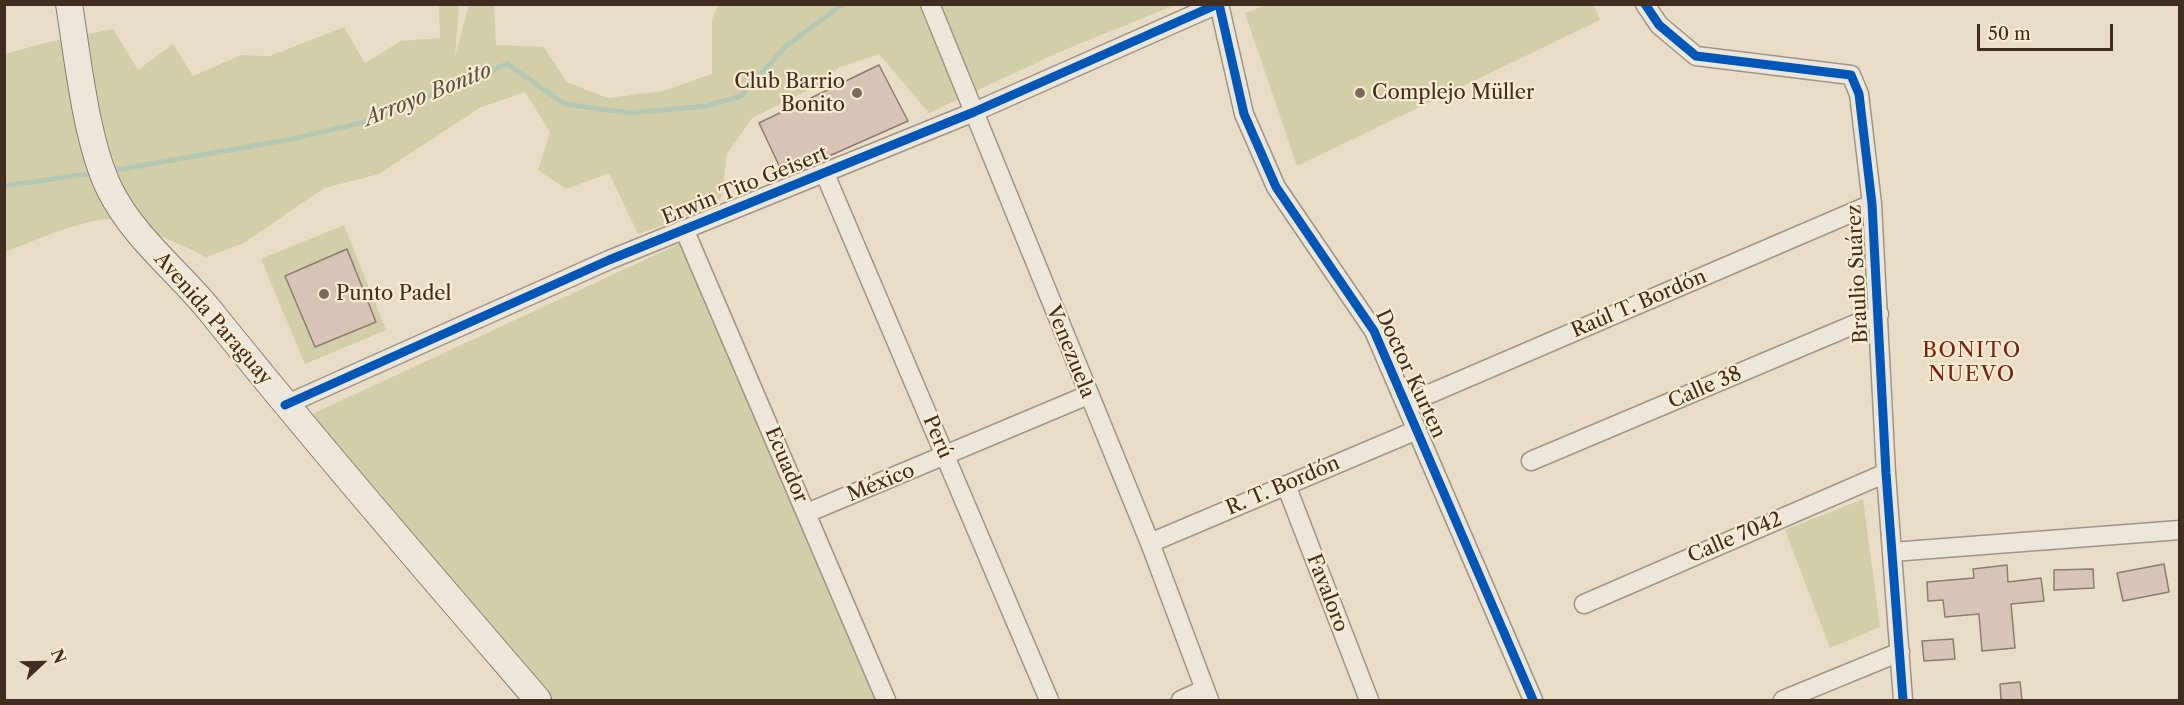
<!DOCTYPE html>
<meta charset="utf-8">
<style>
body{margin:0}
#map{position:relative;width:2184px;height:705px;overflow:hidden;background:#e9ddc7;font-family:"Libre Caslon Text",serif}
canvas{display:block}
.frame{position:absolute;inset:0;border:6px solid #412c20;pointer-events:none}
.north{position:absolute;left:12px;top:633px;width:60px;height:60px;-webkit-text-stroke:4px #faecd1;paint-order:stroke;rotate:68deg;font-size:16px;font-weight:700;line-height:24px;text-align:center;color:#412c20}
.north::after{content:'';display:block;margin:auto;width:21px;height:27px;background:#412c20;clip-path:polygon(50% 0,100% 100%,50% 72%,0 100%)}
.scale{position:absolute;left:1977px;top:24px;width:136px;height:27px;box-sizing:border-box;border:3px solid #412c20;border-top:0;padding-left:8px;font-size:18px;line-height:21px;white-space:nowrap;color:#412c20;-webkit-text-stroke:4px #faecd1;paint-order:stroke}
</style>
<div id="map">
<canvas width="2184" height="705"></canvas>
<div class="frame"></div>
<div class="north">N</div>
<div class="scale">50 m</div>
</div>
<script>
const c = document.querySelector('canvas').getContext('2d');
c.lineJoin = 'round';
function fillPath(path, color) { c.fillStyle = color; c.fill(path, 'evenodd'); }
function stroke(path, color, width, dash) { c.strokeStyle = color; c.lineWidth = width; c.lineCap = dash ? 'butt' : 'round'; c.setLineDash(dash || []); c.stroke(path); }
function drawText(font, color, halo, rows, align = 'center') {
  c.font = font + ' "Libre Caslon Text",serif'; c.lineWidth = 4.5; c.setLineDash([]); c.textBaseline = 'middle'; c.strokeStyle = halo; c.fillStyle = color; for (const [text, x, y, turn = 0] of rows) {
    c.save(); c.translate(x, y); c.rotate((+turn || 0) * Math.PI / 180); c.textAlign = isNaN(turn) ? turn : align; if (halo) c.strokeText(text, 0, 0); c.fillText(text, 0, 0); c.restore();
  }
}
fillPath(new Path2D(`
 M439 5H459L455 56 469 5H494L496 45 544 47 567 82 607 98 663 91 712 74V20L718 5H1175L1057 53 929 113 879 54 840 67 819 85 752 118 727 154 721 198 684 218 638 234 609 173 566 189 538 170 550 132 525 92 481 107 379 174 324 188 244 243 206 257C189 248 124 218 106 219 72 223 37 240 5 252V54L49 42 113 29 138 70 173 44 193 76 241 55 270 56 344 27 365 63 401 41 440 38Z
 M1266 5 1593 4 1600 20 1297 166 1245 13Z
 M344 225 386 330 305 364 261 259Z
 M681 243 875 700H522L295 422Z
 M1863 499 1880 627 1830 648 1785 530Z`), '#d2cea7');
stroke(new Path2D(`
 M110 171 287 140 374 120 507 64 565 104 629 113 707 106 741 96 786 46 843 4
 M4 186 95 173`), '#b4c7b3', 5);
const building = new Path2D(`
 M879 65 908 121 784 176 759 123Z
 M347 249 376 322 315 347 285 276Z
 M2164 564 2169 592 2123 601 2117 573Z
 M2007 565 2008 582 2041 578 2044 601 2011 604 2015 648 1982 651 1979 614 1945 617 1943 600 1928 601 1927 582 1974 578 1973 569Z
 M2093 569 2094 588 2054 590V570Z
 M1953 639 1955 659 1924 661 1922 641Z
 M2020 682 2022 700H2001L2000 684Z`);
fillPath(building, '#d7c4b7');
stroke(building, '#877d71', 1.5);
const minor = new Path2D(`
 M930 4 1150 543 1209 700
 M1219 4 1244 114 1276 187 1374 331 1533 700
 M1645 4 1659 25 1696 56 1851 75 1859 94 1872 204 1886 473 1903 700
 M825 174 1049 700
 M684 229 886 700
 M1406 404 1872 204
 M285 405 609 260 974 112 1218 4
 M1531 461 1879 314
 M1286 485 1369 700
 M807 513 1088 395
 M1150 543 1417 430
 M1892 552 2180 530
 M1584 604 1886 473
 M1181 700 1204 690
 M1783 700 1900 652`);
const secondary = new Path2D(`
 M69 4C78 59 86 142 110 190 134 238 177 270 211 312 317 444 428 572 538 700`);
stroke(minor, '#9f9587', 21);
stroke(secondary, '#877d71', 28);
stroke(minor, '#ece6db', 18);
stroke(secondary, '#ece6db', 26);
stroke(new Path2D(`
 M1219 4 1244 114 1276 187 1374 331 1533 700
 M1645 4 1659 25 1696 56 1851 75 1859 94 1872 204 1886 473 1903 700
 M285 405 609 260 974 112 1218 4`), '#0057b8', 9);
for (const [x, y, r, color] of [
 [857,93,6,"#7c6a5a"],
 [1360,93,6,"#7c6a5a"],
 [324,294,6,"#7c6a5a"]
]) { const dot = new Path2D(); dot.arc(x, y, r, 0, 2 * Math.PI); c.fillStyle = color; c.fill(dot); stroke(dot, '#faecd1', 2); }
drawText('20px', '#412c20', '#faecd1', [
 ["Club Barrio",845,82,"right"],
 ["Bonito",845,105,"right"],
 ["Complejo Müller",1372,93],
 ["Punto Padel",336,294]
], 'left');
drawText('20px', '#412c20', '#faecd1', [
 ["Erwin Tito Geisert",745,186,-22],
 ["Braulio Suárez",1858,274,-93],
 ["Raúl T. Bordón",1639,304,-23],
 ["Avenida Paraguay",213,319,49],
 ["Venezuela",1070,352,68],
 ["Doctor Kurten",1410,374,65],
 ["Calle 38",1705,388,-23],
 ["Perú",937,437,67],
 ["Ecuador",786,465,67],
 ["México",881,483,-22],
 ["R. T. Bordón",1283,486,-23],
 ["Calle 7042",1735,538,-23],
 ["Favaloro",1327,593,69]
]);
drawText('italic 21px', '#585043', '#faecd1', [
 ["Arroyo Bonito",428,95,-22]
]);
c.letterSpacing = '1.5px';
drawText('21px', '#7a1f14', '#faecd1', [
 ["BONITO",1972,351],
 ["NUEVO",1972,375]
]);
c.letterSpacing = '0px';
</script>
